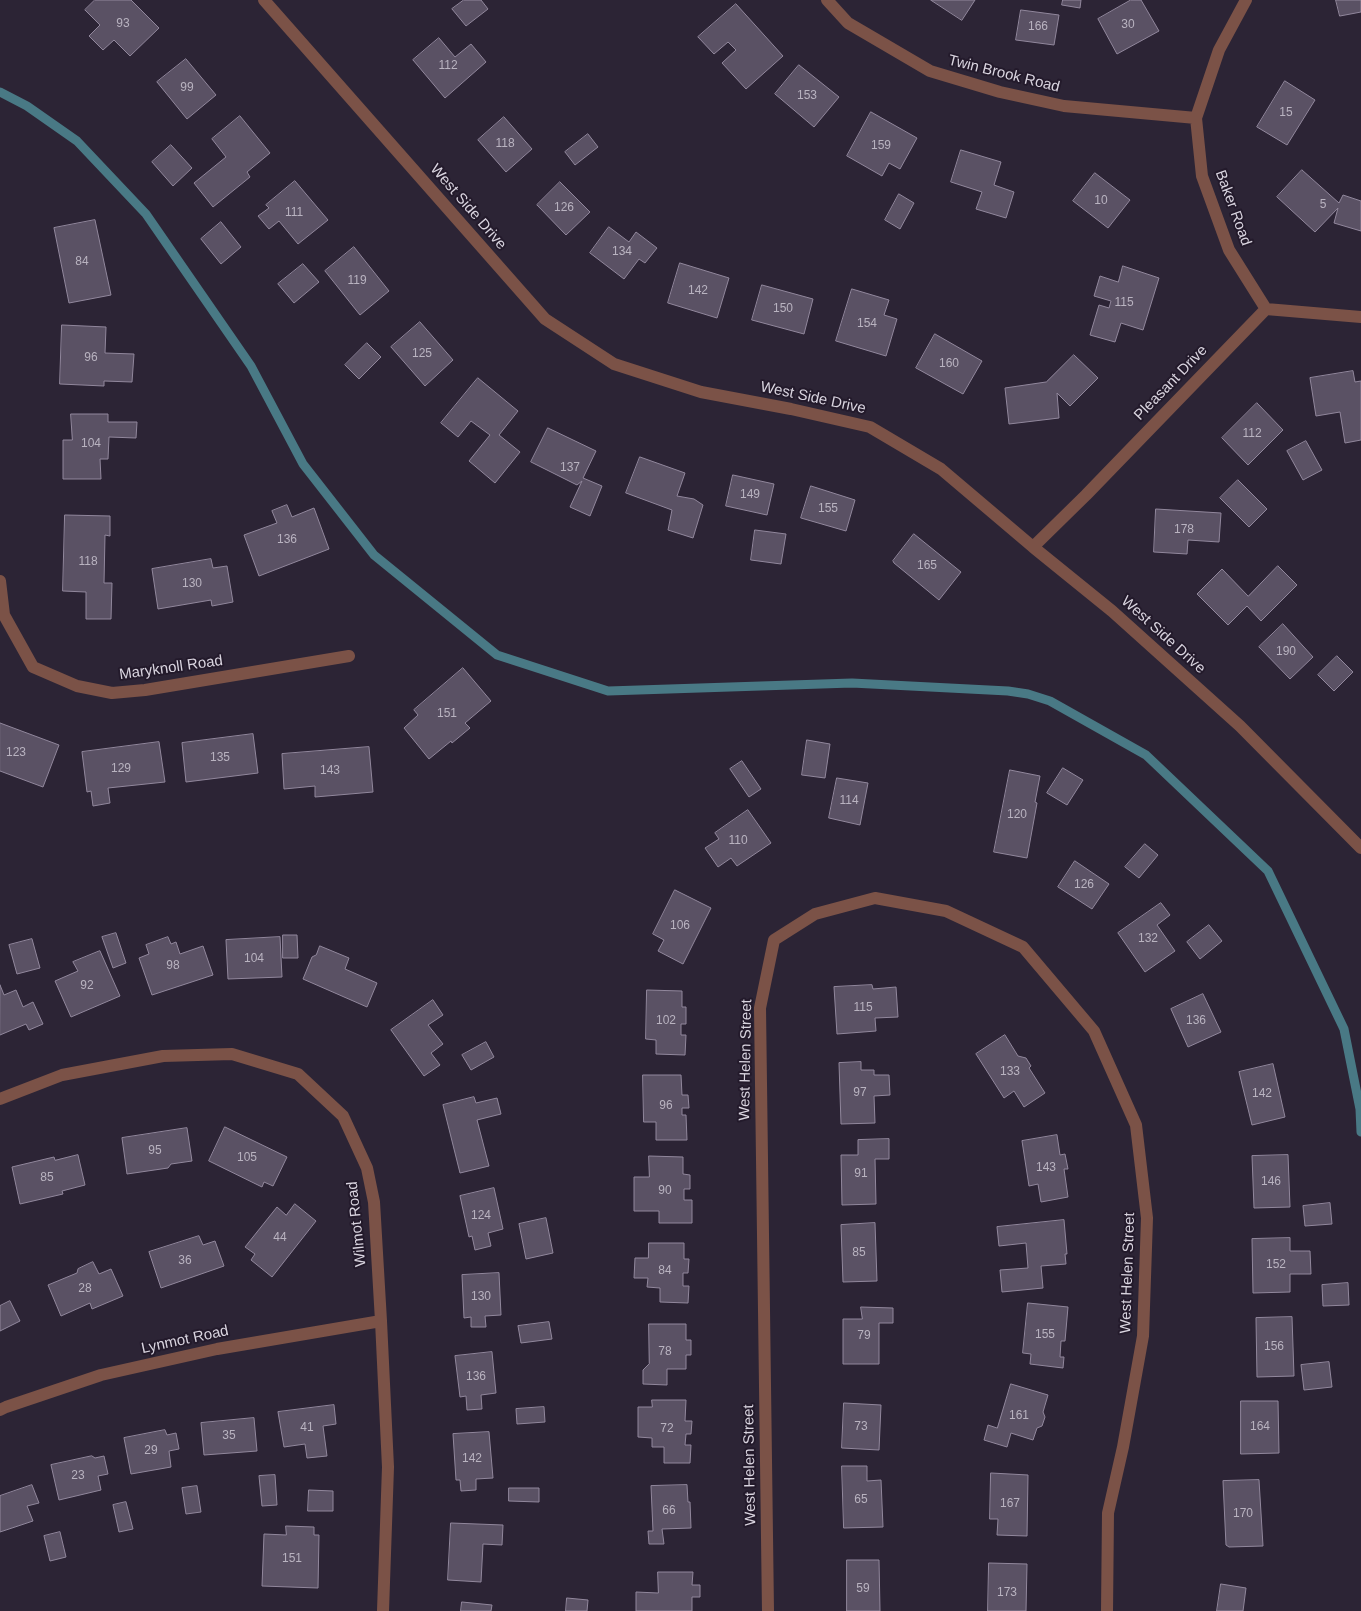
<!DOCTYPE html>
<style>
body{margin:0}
canvas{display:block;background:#2c2435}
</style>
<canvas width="1361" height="1611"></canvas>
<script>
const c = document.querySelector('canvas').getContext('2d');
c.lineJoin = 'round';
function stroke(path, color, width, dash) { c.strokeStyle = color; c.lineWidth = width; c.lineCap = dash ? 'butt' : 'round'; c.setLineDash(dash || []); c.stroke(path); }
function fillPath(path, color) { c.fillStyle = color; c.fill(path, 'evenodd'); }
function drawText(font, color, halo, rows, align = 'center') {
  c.font = font + ' Helvetica,sans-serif'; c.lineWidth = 4; c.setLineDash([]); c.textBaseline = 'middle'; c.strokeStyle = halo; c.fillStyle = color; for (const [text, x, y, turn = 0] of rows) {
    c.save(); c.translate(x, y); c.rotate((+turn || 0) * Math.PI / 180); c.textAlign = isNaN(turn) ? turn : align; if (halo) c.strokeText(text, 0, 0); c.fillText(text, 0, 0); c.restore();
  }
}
stroke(new Path2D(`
 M0 92 27 106 77 141 146 214 251 366 303 464 374 555 497 655 608 691 852 683 1008 691 1028 694 1050 701 1146 755 1268 871 1344 1029 1360 1109 1361 1132`), '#497985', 9);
const building = new Path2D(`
 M95 0H131L159 28 130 56 114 40 103 50 89 36 100 25 85 10Z
 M464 0H481L488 9 466 26 452 9Z
 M931 0H975L962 20Z
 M1063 0H1081L1080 8 1062 5Z
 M1131 0H1141L1159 31 1117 54 1098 19Z
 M1336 0H1361V12L1340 16Z
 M736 4 783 56 746 89 722 63 736 50 728 42 714 54 698 37Z
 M1021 10 1059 15 1054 45 1016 40Z
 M439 38 455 57 471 44 486 62 445 98 413 60Z
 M186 59 216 95 187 119 157 82Z
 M799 65 839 97 814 127 775 94Z
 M1285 81 1315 100 1287 145 1257 127Z
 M871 112 917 138 900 169 889 163 882 176 847 156Z
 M240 116 270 153 247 172 250 177 213 207 194 183 226 157 212 139Z
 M504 117 532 149 506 172 478 140Z
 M588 134 598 147 575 165 565 152Z
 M171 145 192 168 173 186 152 162Z
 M961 150 1001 162 994 185 1014 192 1006 218 976 209 982 192 951 182Z
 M1302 170 1339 203 1343 195 1361 201V231L1334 223 1338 208 1315 232 1277 197Z
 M1095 173 1130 200 1108 228 1073 201Z
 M295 181 328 220 298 244 279 221 269 229 258 216 269 208 266 205Z
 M560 182 590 212 566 235 537 205Z
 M899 194 914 203 900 229 885 220Z
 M95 220 111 295 69 303 54 228Z
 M221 222 241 247 221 264 201 239Z
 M609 227 629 242 636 232 657 248 645 263 639 259 624 279 590 253Z
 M354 247 389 291 360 315 325 271Z
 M680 263 729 278 717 318 668 303Z
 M303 264 319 282 294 303 278 284Z
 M1123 266 1159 278 1143 330 1121 323 1115 342 1090 335 1099 305 1109 308 1111 301 1094 296 1100 276 1118 282Z
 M762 285 813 299 804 334 752 320Z
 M852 289 889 300 884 315 897 319 886 356 836 341Z
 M420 322 453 360 425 386 391 347Z
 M62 325 106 327 105 353 134 354 132 382 104 381V386L60 384Z
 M935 334 982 361 963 394 916 368Z
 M367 343 381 357 359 379 345 365Z
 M1074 355 1098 378 1070 406 1057 393 1059 418 1009 424 1005 388 1046 382Z
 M1353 371 1355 382 1361 381V440L1345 443 1340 412 1316 416 1310 378Z
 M478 378 518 411 499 435 520 452 495 483 469 461 490 435 471 421 458 437 441 423Z
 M1257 403 1283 430 1248 465 1222 438Z
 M71 414H108V422H137L136 438 109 437 108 459H100L101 479H63V440H72Z
 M548 428 596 451 583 478 602 486 590 516 570 507 582 481 577 485 531 462Z
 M1306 441 1322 470 1303 480 1287 451Z
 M640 457 685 473 677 496 694 499 703 505 693 538 668 530 672 510 626 493Z
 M733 475 774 484 767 515 726 506Z
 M1238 480 1267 509 1249 527 1220 498Z
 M811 486 855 500 846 531 801 518Z
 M287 505 292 517 314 508 329 549 259 576 244 535 277 523 272 511Z
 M1156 509 1221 513 1219 542 1188 540 1187 554 1154 552Z
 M65 515 110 516V536L105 535 104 583H112L111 619H86V592L63 591Z
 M755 530 786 534 781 564 751 560Z
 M914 534 961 572 939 600 894 563 893 561Z
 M211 559 213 568 227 566 233 602 212 606 211 600 158 609 152 569Z
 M1278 566 1297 585 1261 621 1247 606 1228 625 1197 594 1222 569 1248 596Z
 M1283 624 1313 657 1290 679 1259 647Z
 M1337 656 1353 672 1334 691 1318 675Z
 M463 668 491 701 465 723 470 728 452 743 451 741 429 759 404 728 418 715 414 710Z
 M0 723 59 745 43 787 0 771Z
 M253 734 258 773 186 782 182 743Z
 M807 740 830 744 825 778 802 775Z
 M159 742 165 782 108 788 110 803 93 806 91 791 87 792 82 752Z
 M369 747 373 792 315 797V786L284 789 282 754Z
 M742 761 761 789 749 797 730 769Z
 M1063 768 1083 780 1067 805 1047 793Z
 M1010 770 1040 776 1035 802 1037 803 1027 858 994 852Z
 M837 778 868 783 860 825 829 818Z
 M748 810 771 843 737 866 731 858 718 867 705 848 719 839 715 833Z
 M1145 844 1158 855 1139 878 1125 867Z
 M1075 861 1109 884 1092 909 1058 887Z
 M675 890 711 908 683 964 658 951 664 940 653 934Z
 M1161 903 1170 915 1157 925 1175 951 1145 972 1118 933Z
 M1209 925 1222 941 1200 959 1187 942Z
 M116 933 126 963 113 968 102 937Z
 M283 935H297L298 958H283Z
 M168 937 171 944 176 942 180 954 203 946 213 975 152 995 139 958 149 954 146 945Z
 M280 937 282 977 228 979 226 940Z
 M32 939 40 968 17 974 9 945Z
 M320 946 349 958 345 969 377 983 367 1007 303 979 312 957 316 955Z
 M100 951 120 996 71 1017 55 981 78 971 73 962Z
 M0 985 4 995 16 990 23 1007 33 1002 43 1024 29 1030 26 1024 0 1035Z
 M872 985 873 989 896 987 898 1017 875 1018 876 1031 837 1034 834 987Z
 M647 990 682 991V1007H686V1024H681V1035H686L685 1055 656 1054V1040L646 1039Z
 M1203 994 1221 1032 1188 1047 1171 1009Z
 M433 1000 443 1015 428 1025 443 1044 431 1053 440 1065 424 1076 391 1030Z
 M1005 1035 1018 1056 1026 1058 1031 1066 1029 1068 1045 1093 1024 1107 1014 1091 1004 1098 976 1054Z
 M486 1042 494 1057 471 1070 462 1055Z
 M861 1062V1070H874V1075H889L890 1095 874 1096 875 1123 841 1124 839 1063Z
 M1273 1064 1285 1117 1252 1125 1239 1072Z
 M643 1075H681L682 1095H688L689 1108H682V1115H686L687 1140H656V1122H644Z
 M474 1097 476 1103 497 1098 501 1114 477 1120 489 1166 460 1173 443 1105Z
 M225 1127 287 1157 273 1186 264 1182 262 1187 209 1161Z
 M187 1128 192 1161 171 1164 168 1168 127 1174 122 1138Z
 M1057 1135 1060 1155 1065 1154 1068 1169H1064L1068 1197 1041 1202 1038 1184 1029 1186 1022 1141Z
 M889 1139V1159H875L876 1204 842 1205 841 1155H858V1140Z
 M78 1155 85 1185 62 1191 63 1194 20 1204 12 1167 54 1157 55 1160Z
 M1288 1155 1290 1207 1254 1208 1252 1156Z
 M649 1156 683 1157V1174L690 1175V1189H684V1200H692V1223H659V1211H634V1177H649Z
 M494 1188 503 1229 488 1233 491 1246 475 1250 472 1236 469 1237 460 1196Z
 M1330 1203 1332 1224 1305 1226 1303 1206Z
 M295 1204 316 1221 272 1277 251 1260 255 1254 245 1247 277 1207 286 1215Z
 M546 1218 553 1253 526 1259 519 1224Z
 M1064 1220 1067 1254H1065L1066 1264 1041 1266 1043 1288 1002 1292 1000 1270 1028 1268 1026 1243 999 1246 997 1227Z
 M875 1223 877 1281 843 1282 841 1225Z
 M199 1236 203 1245 215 1241 224 1266 161 1288 149 1252Z
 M1290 1238V1251H1310L1311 1274H1290V1292L1253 1293 1252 1239Z
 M649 1243H684V1259H689L688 1273H683V1286H689L688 1303 660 1302V1288L647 1287 648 1278H634L635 1258H648Z
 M93 1262 99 1274 111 1269 123 1296 92 1309 90 1303 61 1316 48 1285 77 1273 78 1269Z
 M499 1273 501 1315 485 1316 486 1327H471V1317L464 1318 462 1275Z
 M1348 1283 1349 1305 1323 1306 1322 1285Z
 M10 1301 20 1321 0 1331V1306Z
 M1028 1303 1068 1307 1065 1341H1061L1060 1357H1064L1063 1368 1030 1364 1031 1354 1023 1353Z
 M861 1307 893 1308V1323H879V1364H843V1319H862Z
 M1292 1317 1294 1376 1257 1377 1256 1318Z
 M549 1322 552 1339 521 1343 518 1326Z
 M649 1324H686V1340H691V1355H686V1369H667V1385L643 1384V1370L649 1364Z
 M492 1352 496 1393 481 1395 482 1409 467 1410 466 1396 460 1397 455 1356Z
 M1329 1362 1332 1387 1304 1390 1301 1365Z
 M1011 1384 1048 1395 1043 1412 1045 1417 1042 1426 1037 1428 1033 1440 1011 1433 1007 1447 984 1440 988 1425 997 1428Z
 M652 1400H686L685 1421H692L691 1434H686L685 1445H691L690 1463H664V1447H652V1438L638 1437V1407H652Z
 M1241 1401H1278L1279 1453 1241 1454Z
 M844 1403 881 1405 879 1450 842 1448Z
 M334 1405 336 1424 323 1426 327 1456 307 1458 305 1444 284 1447 278 1412Z
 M544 1407 545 1422 517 1424 516 1409Z
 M254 1418 257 1451 204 1455 201 1423Z
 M165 1430 167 1435 176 1433 179 1449 169 1451 171 1467 131 1474 124 1438Z
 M489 1432 493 1478 476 1479V1490L461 1491 460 1480H456L453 1434Z
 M92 1456 95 1458 104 1456 108 1474 98 1476 101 1490 59 1500 51 1465Z
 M842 1466H867V1481L881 1480 883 1527 844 1528Z
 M991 1473 1028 1475 1027 1536 997 1535 998 1519H990Z
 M275 1475 277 1505 262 1506 259 1476Z
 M1259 1480 1263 1546 1229 1547 1226 1545 1223 1481Z
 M32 1485 39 1503 27 1506 33 1521 0 1532V1496Z
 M687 1485 688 1502H690L691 1528 662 1529 664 1544H649L648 1531H653L651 1486Z
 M197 1486 201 1512 186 1514 182 1488Z
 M509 1488H539V1502L509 1501Z
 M309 1490 333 1491V1511H308Z
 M126 1502 133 1529 119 1532 113 1505Z
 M451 1523 503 1525 502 1545 483 1544 481 1582 448 1580Z
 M286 1526 314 1527V1535H319L318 1588 262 1586 264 1534 286 1535Z
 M60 1532 66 1557 50 1561 44 1536Z
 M847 1560H879L880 1611H847Z
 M989 1563 1027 1564 1026 1611H988Z
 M658 1572H693L692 1585H700V1597H692V1611H636V1592L658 1593Z
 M1221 1584 1246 1588 1243 1611H1217Z
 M567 1598 588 1600 587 1611H566Z
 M462 1602 492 1605 491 1611H461Z`);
fillPath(building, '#5a5164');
stroke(building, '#91879c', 1);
stroke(new Path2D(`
 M264 0 545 319 614 364 701 392 791 409 870 427 941 469 1033 547 1112 611 1240 726 1361 848
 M827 0 848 23 930 71 1000 92 1064 106 1196 118
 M1246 0 1219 50 1196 118 1202 176 1229 250 1266 309
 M1033 547 1086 495 1266 309 1361 317
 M0 581 4 615 33 667 77 686 112 693 145 690 349 656
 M0 1099 62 1075 163 1056 232 1054 298 1074 343 1116 367 1168 374 1202 381 1321 388 1467 383 1611
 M0 1410 6 1407 101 1375 217 1349 381 1321
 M768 1611 760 1008 774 940 815 914 875 898 946 911 1023 947 1094 1031 1136 1125 1147 1218 1143 1336 1123 1447 1108 1513 1107 1611`), '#7b5247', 12);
drawText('12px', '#b9b3c0', null, [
 ["93",123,24],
 ["30",1128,25],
 ["166",1038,27],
 ["112",448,66],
 ["99",187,88],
 ["153",807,96],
 ["15",1286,113],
 ["118",505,144],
 ["159",881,146],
 ["10",1101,201],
 ["5",1323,205],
 ["126",564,208],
 ["111",294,213],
 ["134",622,252],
 ["84",82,262],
 ["119",357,281],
 ["142",698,291],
 ["115",1124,303],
 ["150",783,309],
 ["154",867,324],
 ["125",422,354],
 ["96",91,358],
 ["160",949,364],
 ["112",1252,434],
 ["104",91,444],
 ["137",570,468],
 ["149",750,495],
 ["155",828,509],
 ["178",1184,530],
 ["136",287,540],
 ["118",88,562],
 ["165",927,566],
 ["130",192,584],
 ["190",1286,652],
 ["151",447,714],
 ["123",16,753],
 ["135",220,758],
 ["129",121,769],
 ["143",330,771],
 ["114",849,801],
 ["120",1017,815],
 ["110",738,841],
 ["126",1084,885],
 ["106",680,926],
 ["132",1148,939],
 ["104",254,959],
 ["98",173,966],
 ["92",87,986],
 ["115",863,1008],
 ["102",666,1021],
 ["136",1196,1021],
 ["133",1010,1072],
 ["97",860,1093],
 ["142",1262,1094],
 ["96",666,1106],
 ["95",155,1151],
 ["105",247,1158],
 ["143",1046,1168],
 ["91",861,1174],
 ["85",47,1178],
 ["146",1271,1182],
 ["90",665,1191],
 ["124",481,1216],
 ["44",280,1238],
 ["85",859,1253],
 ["36",185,1261],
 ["152",1276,1265],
 ["84",665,1271],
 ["28",85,1289],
 ["130",481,1297],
 ["155",1045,1335],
 ["79",864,1336],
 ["156",1274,1347],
 ["78",665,1352],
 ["136",476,1377],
 ["161",1019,1416],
 ["73",861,1427],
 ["164",1260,1427],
 ["41",307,1428],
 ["72",667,1429],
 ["35",229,1436],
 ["29",151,1451],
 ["142",472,1459],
 ["23",78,1476],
 ["65",861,1500],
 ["167",1010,1504],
 ["66",669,1511],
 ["170",1243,1514],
 ["151",292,1559],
 ["59",863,1589],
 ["173",1007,1593]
]);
drawText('15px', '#d9d4df', '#231a2b', [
 ["Twin Brook Road",1004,74,14],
 ["West Side Drive",468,207,49],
 ["Baker Road",1233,208,70],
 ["Pleasant Drive",1171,383,-46],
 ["West Side Drive",813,398,12],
 ["West Side Drive",1163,635,42],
 ["Maryknoll Road",171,668,-8],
 ["West Helen Street",746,1060,-89],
 ["Wilmot Road",357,1224,-96],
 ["West Helen Street",1128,1273,-88],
 ["Lynmot Road",185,1340,-12],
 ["West Helen Street",750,1465,-91]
]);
</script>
